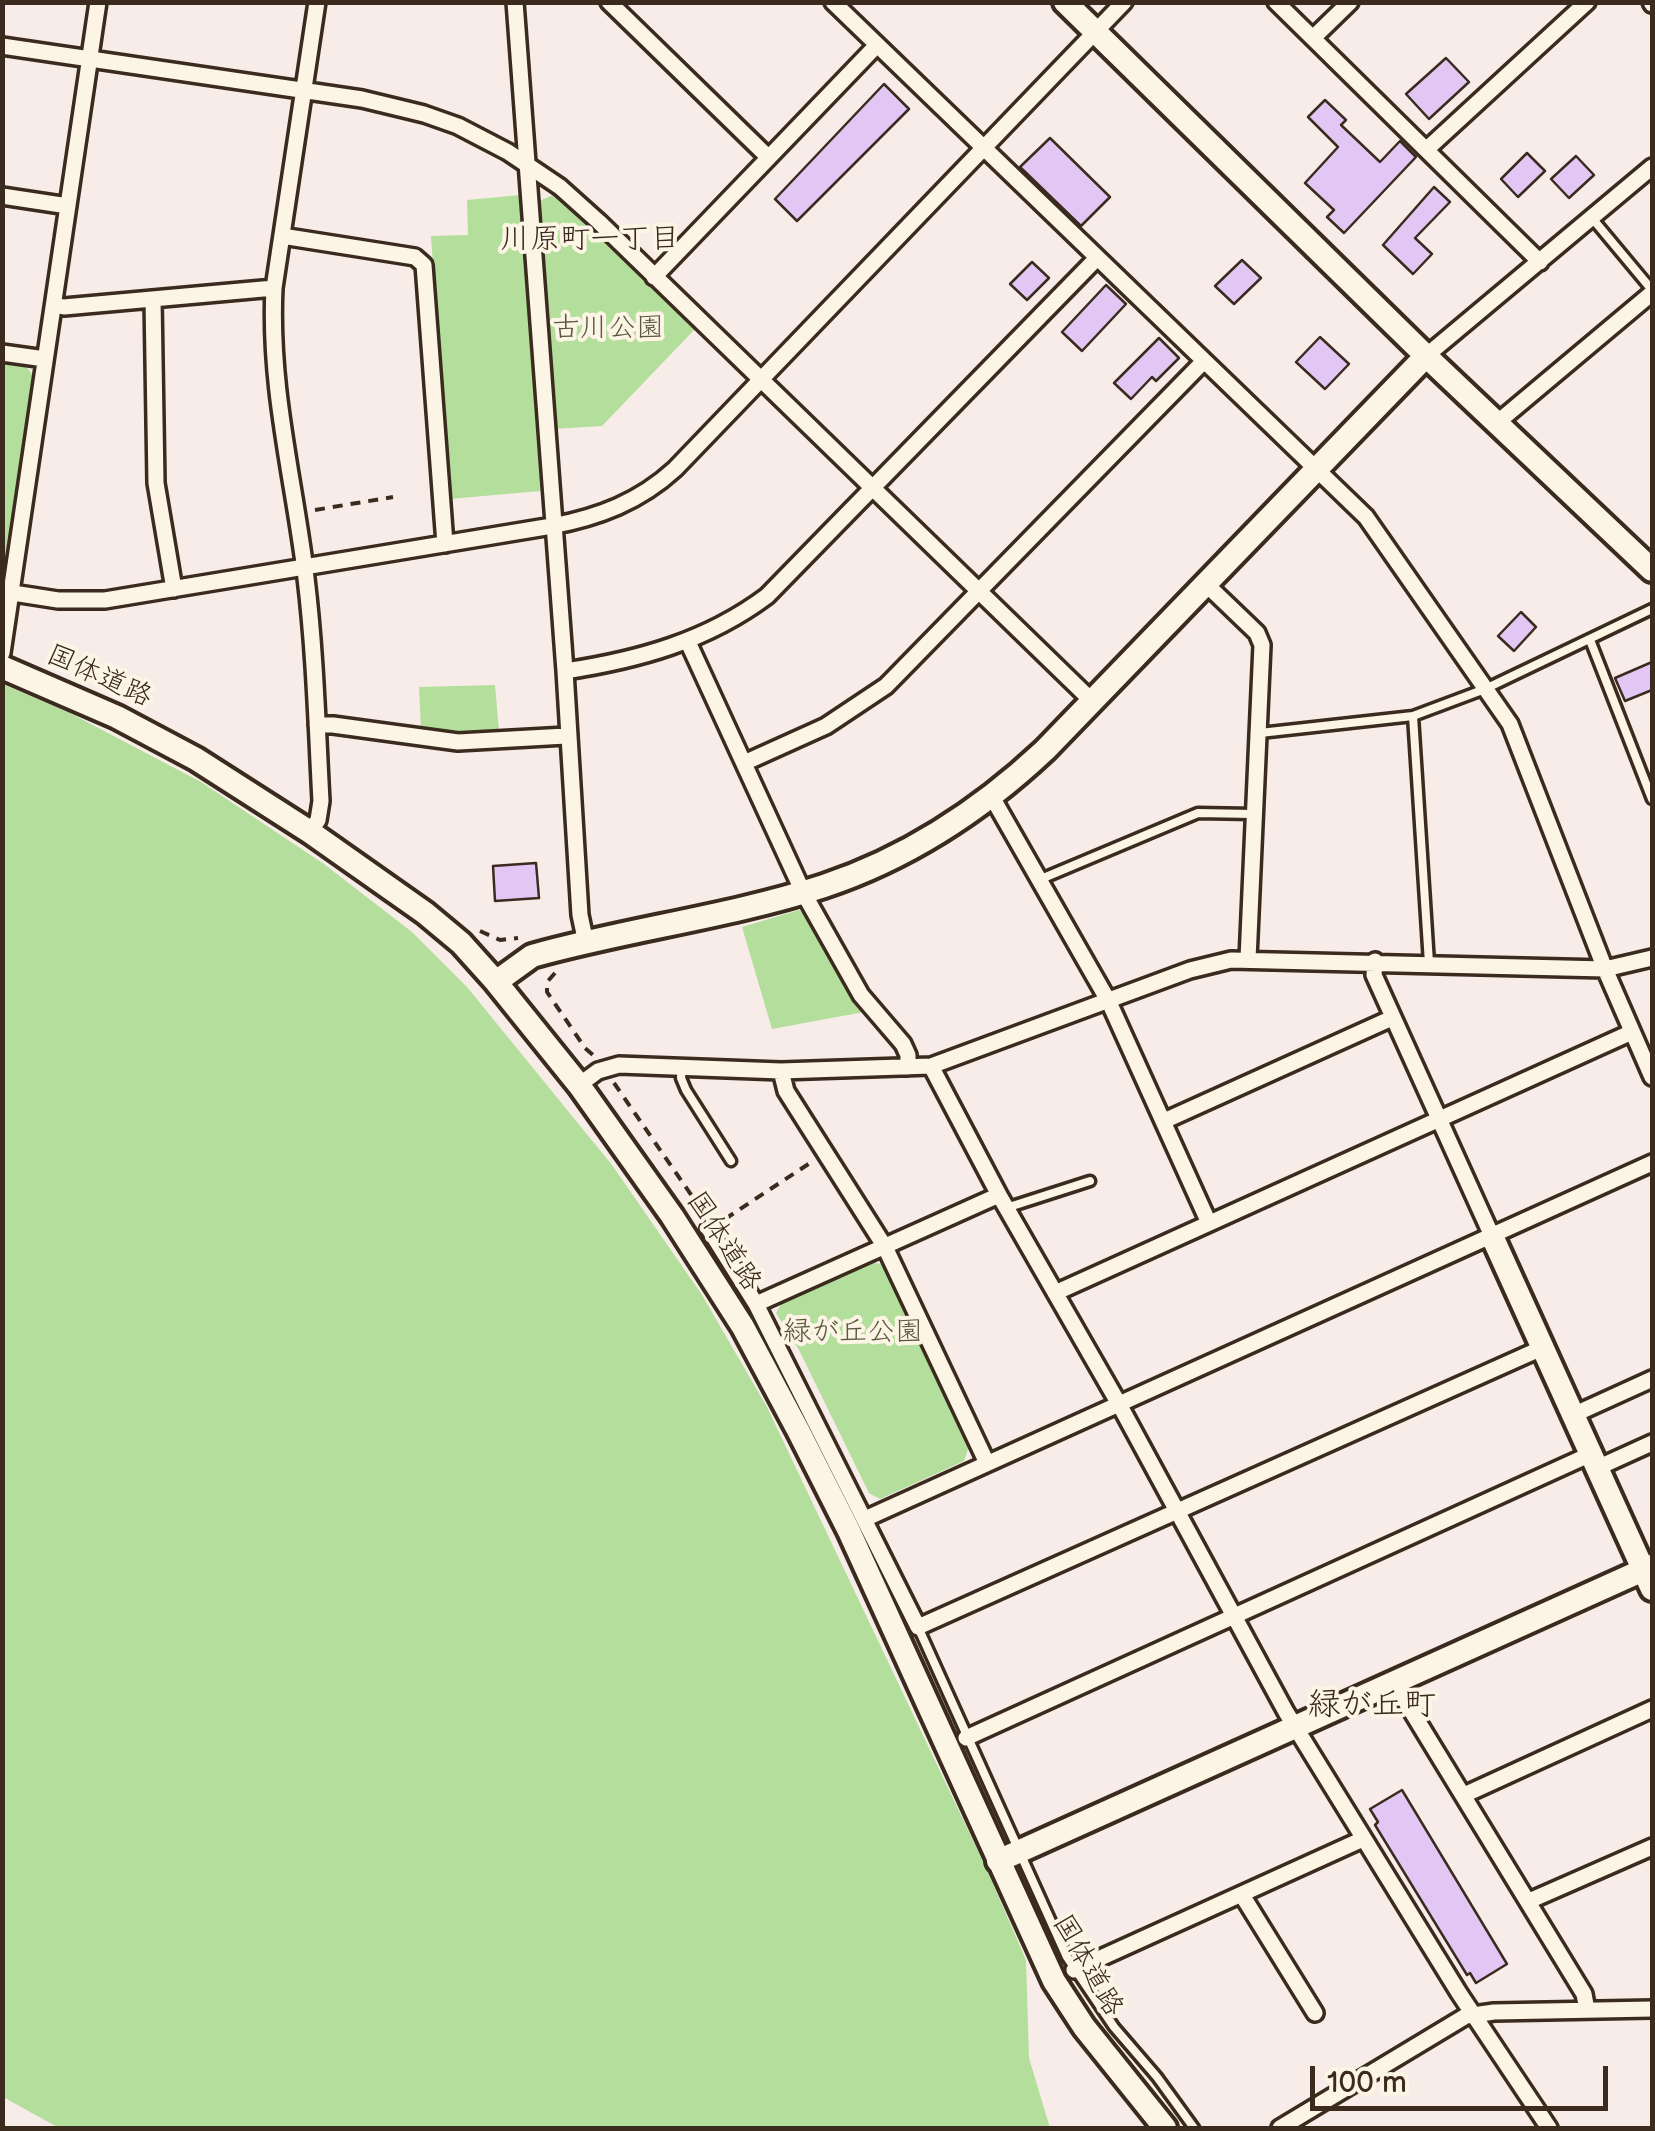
<!DOCTYPE html>
<meta charset="utf-8">
<style>
body{margin:0}
#map{position:relative;width:1655px;height:2131px;overflow:hidden;background:#f7ece8;font-family:"Balsamiq Sans",sans-serif}
canvas{display:block}
.frame{position:absolute;inset:0;border:5px solid #3b2a1e;pointer-events:none}
.scale{position:absolute;left:1310px;top:2066px;width:298px;height:45px;box-sizing:border-box;border:5px solid #3b2a1e;border-top:0;padding-left:12px;font-size:30px;line-height:35px;white-space:nowrap;color:#3b2a1e;-webkit-text-stroke:8px #fcf5e5;paint-order:stroke}
</style>
<div id="map">
<canvas width="1655" height="2131"></canvas>
<div class="frame"></div>
<div class="scale">100 m</div>
</div>
<script>
const c = document.querySelector('canvas').getContext('2d');
c.lineJoin = 'round';
function fillPath(path, color) { c.fillStyle = color; c.fill(path, 'evenodd'); }
function stroke(path, color, width, dash) { c.strokeStyle = color; c.lineWidth = width; c.lineCap = dash ? 'butt' : 'round'; c.setLineDash(dash || []); c.stroke(path); }
function drawText(font, color, halo, rows, align = 'center') {
  c.font = font + ' "Balsamiq Sans","Klee One",sans-serif'; c.lineWidth = 8; c.setLineDash([]); c.textBaseline = 'middle'; c.strokeStyle = halo; c.fillStyle = color; for (const [text, x, y, turn = 0] of rows) {
    c.save(); c.translate(x, y); c.rotate((+turn || 0) * Math.PI / 180); c.textAlign = isNaN(turn) ? turn : align; if (halo) c.strokeText(text, 0, 0); c.fillText(text, 0, 0); c.restore();
  }
}
fillPath(new Path2D(`
 M555 194 696 328 602 426 553 429 537 202Z
 M521 195 541 491 449 499 431 236 468 235 467 200Z
 M3 361 25 365 34 377 5 576 2 575Z
 M2 684 68 712 201 782 324 864 412 932 467 987 612 1165 702 1295 767 1407 987 1870 1026 1960 1029 2058 1050 2128H59L3 2097Z
 M495 685 499 732 471 734 421 729 419 687Z
 M799 910 804 914 864 1012 772 1029 742 927Z
 M874 1263 883 1264 968 1449 964 1461 880 1499 869 1493 799 1350 776 1313 781 1304Z`), '#b3de9b');
const building = new Path2D(`
 M1446 58 1469 82 1429 119 1406 94Z
 M884 84 909 109 797 221 775 199Z
 M1325 100 1346 120 1341 125 1380 162 1400 141 1416 157 1344 233 1327 217 1334 210 1305 183 1338 147 1308 117Z
 M1050 138 1110 197 1081 226 1020 167Z
 M1527 153 1545 171 1518 197 1501 179Z
 M1576 156 1594 175 1569 198 1551 179Z
 M1434 187 1450 202 1415 238 1432 254 1413 274 1383 245Z
 M1242 260 1261 278 1234 304 1215 286Z
 M1032 262 1049 278 1027 300 1010 284Z
 M1106 285 1126 304 1082 351 1062 332Z
 M1320 337 1349 364 1325 389 1296 362Z
 M1159 338 1179 358 1156 381 1152 377 1131 399 1114 383Z
 M1521 612 1536 627 1514 651 1498 636Z
 M1652 662V690L1625 701 1615 678Z
 M536 863 539 898 495 901 493 866Z
 M1402 1790 1507 1964 1476 1983 1470 1973 1467 1975 1375 1825 1378 1822 1370 1809Z`);
fillPath(building, '#e2c7f5');
stroke(building, '#3b2a1e', 2.5);
const lane = new Path2D(`
 M1592 218 1652 290
 M1590 640 1652 799
 M1413 716 1429 963
 M1260 733 1413 716 1485 689 1652 609
 M1041 879 1198 813 1253 814
 M682 1068 681 1078 686 1090 731 1161
 M1006 1208 1090 1181
 M918 1627 1067 1957 1114 2027 1157 2077 1194 2128`);
const street = new Path2D(`
 M515 2 565 671 580 915 586 943
 M609 2 768 157
 M833 2 1366 517 1510 724 1605 969 1652 1077
 M1276 2 1540 262
 M1651 2 1652 4
 M1313 38 1350 2
 M2 46 362 99 424 114 458 126 508 152 560 187 599 222 1093 702
 M1427 149 1587 2
 M2 196 68 206
 M282 236 415 257 424 265 445 544
 M654 277 877 45
 M153 299 156 483 174 589
 M54 305 64 307 274 288
 M2 353 45 359
 M1426 356 1652 167
 M1498 422 1652 293
 M1207 585 1257 633 1262 645 1248 959
 M13 593 58 600H105L552 526C599 517 639 502 675 469L1124 2
 M688 642 803 892 861 995 903 1044 908 1055V1067
 M2 653 98 2
 M565 671C638 660 707 641 767 596L1096 259
 M317 725H333L458 742 566 736
 M744 763 826 726 886 686 1204 361
 M992 797 1109 1002 1209 1223
 M310 832 318 820 321 801C317 727 315 652 306 578 294 479 269 389 274 288L317 2
 M1375 961 1374 975 1492 1236
 M931 1066 999 1195 1119 1404 1286 1712 1459 1993 1549 2128
 M781 1071 786 1091 885 1247 987 1463
 M579 1085 598 1071 619 1065 781 1071 931 1066 1190 970 1231 960 1605 969 1652 958
 M1164 1121 1392 1018
 M709 1229 756 1304 918 1627 1542 1348
 M1055 1293 1632 1032
 M756 1304 999 1195
 M1573 1415 1652 1379
 M1597 1468 1652 1443
 M867 1518 1652 1163
 M1395 1684 1584 1994 1587 2010
 M966 1738 1591 1454
 M1464 1795 1652 1709
 M1242 1895 1315 2013
 M1529 1901 1652 1847
 M1074 1970 1363 1839
 M1280 2128 1466 2016 1494 2012 1652 2009`);
const secondary = new Path2D(`
 M1065 2 1426 356 1652 570
 M2 667 117 717 196 759 310 832 425 913 461 943 496 982 579 1085 672 1216 743 1327 799 1432 849 1531 1054 1981 1084 2027 1165 2128
 M496 982 532 956C628 929 729 917 824 886 908 858 981 810 1045 750L1426 356
 M1492 1236 1652 1589
 M998 1861 1652 1566`);
stroke(lane, '#3b2a1e', 15);
stroke(street, '#3b2a1e', 22);
stroke(secondary, '#3b2a1e', 30);
stroke(new Path2D(`
 M315 510 393 497
 M480 931 500 940 518 938
 M555 973 547 982V992L585 1048 593 1055
 M614 1083 705 1215
 M725 1219 813 1161`), '#3b2a1e', 4, [10, 8]);
stroke(lane, '#fcf5e5', 8);
stroke(street, '#fcf5e5', 15);
stroke(secondary, '#fcf5e5', 22);
drawText('28px', '#59573d', '#fcf5e5', [
 ["古川公園",608,329],
 ["緑が丘公園",853,1333]
]);
drawText('28px', '#3b2a1e', '#fcf5e5', [
 ["国体道路",99,677,24],
 ["国体道路",723,1242,57],
 ["国体道路",1087,1966,60]
]);
drawText('30px', '#3b2a1e', '#fcf5e5', [
 ["川原町一丁目",590,240]
]);
drawText('32px', '#3b2a1e', '#fcf5e5', [
 ["緑が丘町",1372,1706]
]);
</script>
